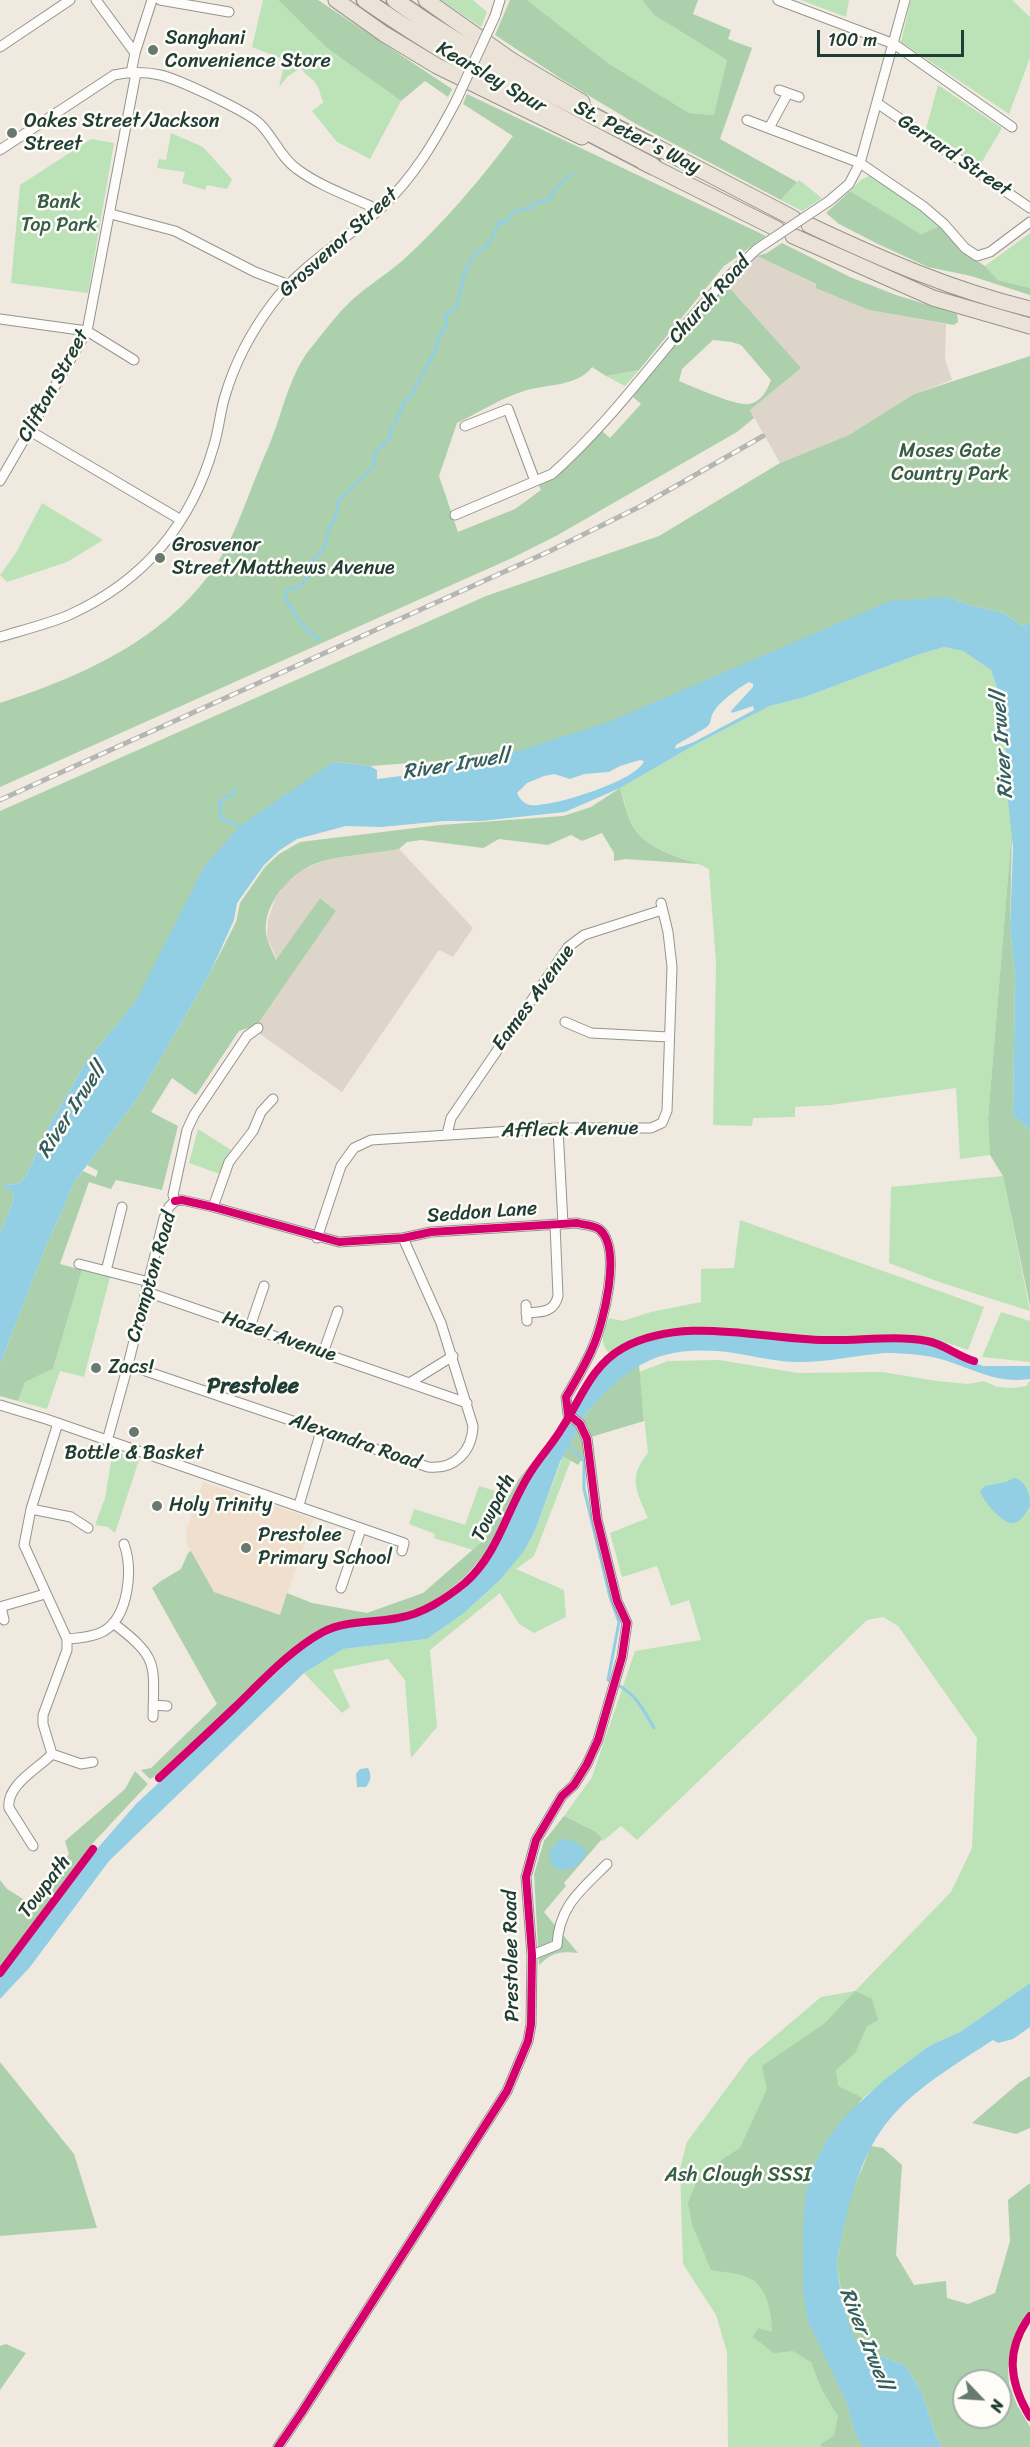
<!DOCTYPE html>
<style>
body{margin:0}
#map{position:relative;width:1030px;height:2447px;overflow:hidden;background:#f0e9df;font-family:Sriracha,sans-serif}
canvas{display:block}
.north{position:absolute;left:952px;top:2369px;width:60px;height:60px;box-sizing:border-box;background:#fdfcf7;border:2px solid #a4b0a9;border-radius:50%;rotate:115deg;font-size:16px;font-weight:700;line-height:24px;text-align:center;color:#1f3d34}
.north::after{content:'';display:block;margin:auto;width:21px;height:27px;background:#687970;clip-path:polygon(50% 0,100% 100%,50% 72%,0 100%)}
.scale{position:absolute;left:817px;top:30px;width:147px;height:27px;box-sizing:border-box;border:3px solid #1f3d34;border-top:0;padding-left:8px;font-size:18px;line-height:21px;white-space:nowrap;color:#1f3d34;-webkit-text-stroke:4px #fdfcf7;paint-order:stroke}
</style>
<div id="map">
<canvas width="1030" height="2447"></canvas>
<div class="north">N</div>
<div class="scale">100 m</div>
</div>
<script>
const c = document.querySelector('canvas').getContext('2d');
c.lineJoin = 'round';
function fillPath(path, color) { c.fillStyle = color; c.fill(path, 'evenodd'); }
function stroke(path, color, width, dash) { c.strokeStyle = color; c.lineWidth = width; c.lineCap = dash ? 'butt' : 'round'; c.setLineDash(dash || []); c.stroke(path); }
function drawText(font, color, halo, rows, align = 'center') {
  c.font = font + ' Sriracha,sans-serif'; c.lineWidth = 5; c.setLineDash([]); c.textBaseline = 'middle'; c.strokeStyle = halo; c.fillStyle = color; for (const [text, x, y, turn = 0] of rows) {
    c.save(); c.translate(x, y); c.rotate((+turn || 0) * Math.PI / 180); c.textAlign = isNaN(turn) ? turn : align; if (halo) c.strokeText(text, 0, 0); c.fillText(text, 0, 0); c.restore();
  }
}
fillPath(new Path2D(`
 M203 1482 313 1519 280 1615 214 1592 187 1544 186 1531Z`), '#efdfcc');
fillPath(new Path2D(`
 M757 256 869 310 946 324 945 359 952 380 914 394 849 435 780 463 750 410 800 368 726 284Z
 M399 849 473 928 453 957 439 950 342 1092 260 1034 257 1025 336 911 320 898 277 960 267 937 268 920 275 899 285 884 303 870 324 860Z`), '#ddd4ca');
fillPath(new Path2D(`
 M263 0H278L327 48 401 101 370 159 337 142 312 111 324 102C320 97 321 93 318 87 315 80 305 75 301 68L288 76 279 87 285 60 252 47Z
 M441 0H473L487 12 481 27Z
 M527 0H642L654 15 727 60 715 115 689 113 608 63Z
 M801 0H849L846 17Z
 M911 0H1012L1030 17V58L1009 114 901 42Z
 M938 85 1002 128 980 165 926 129Z
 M171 133 203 147 232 179 227 189 207 185 205 190 182 183 185 172 157 168 159 159 166 160Z
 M91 139 114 143 88 293 11 283 20 185Z
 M869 176 874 177 921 210 940 226 921 234 850 191 861 180Z
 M799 180 822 198 802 211 781 200Z
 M1030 233V288L998 280 985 266Z
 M639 370 625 386 606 376Z
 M42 503 103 540 67 562 7 582 0 575 16 553Z
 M944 647 963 651 991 670 1003 704 1006 734 1005 771 1012 829 988 1119 990 1155 960 1159 956 1088 830 1105 795 1107V1117L753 1118 752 1126 713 1125 716 963 709 869C686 857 650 853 635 829 627 818 625 801 620 788L698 743 770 706 805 697 920 654Z
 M198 1129 231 1150 220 1174 189 1163Z
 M1003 1176 1030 1311 942 1283 889 1263 891 1187Z
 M740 1220 984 1307 968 1350C946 1342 921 1334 897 1334 875 1334 852 1338 829 1338 751 1338 683 1312 610 1354 598 1342 604 1332 609 1318L623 1321 651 1312 701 1302V1269L734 1268Z
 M82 1270 110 1277 84 1377 60 1371 47 1409 18 1401 25 1382 53 1369Z
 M1001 1312 1030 1321V1362L982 1357Z
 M719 1360 798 1373 882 1372 937 1381 968 1384 984 1381 997 1387 1011 1388 1027 1386 1028 1382H1030V1983L960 2032 929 2046 863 2098 859 2096 864 2447H728L727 2352 716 2315 683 2264 680 2169 687 2142 749 2058 821 1997 855 1991 951 1892 972 1848 977 1738 898 1626 883 1617 867 1620 637 1840 621 1826 603 1841 596 1832 564 1816 592 1777 635 1651 701 1640 689 1600 671 1606 657 1566 622 1577 610 1533 648 1518C637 1492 627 1478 648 1453L639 1372 668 1361Z
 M113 1450 139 1460 115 1533 108 1527 95 1525 105 1498Z
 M563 1456 571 1460 534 1556 516 1569 564 1590 566 1617 534 1633 519 1624 500 1593 430 1650 437 1727 411 1758 405 1680 388 1659 333 1670 350 1707 342 1713 304 1673 343 1649 427 1639 464 1613 499 1581 536 1528Z
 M479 1486 508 1495 485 1539 473 1550 434 1538 435 1534 409 1524 414 1509 465 1525Z`), '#bce2b8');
fillPath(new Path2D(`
 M278 0H318L452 89 448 97 425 81 401 101 327 48Z
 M510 0H527L608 63 689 113 714 115 727 60 654 15 642 0H698L693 14 731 30 728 39 752 48 720 139 797 182 781 200 636 124 563 80 495 35Z
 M467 94 766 236 724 266 639 370 606 376 592 367C577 387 546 384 524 391 501 398 478 413 457 423L439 476 458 532 515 509 541 490 538 484C565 476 583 451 602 431L610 438 641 404 633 397 726 284 801 368 750 410 754 418 737 432 556 536 512 558 0 787V703C87 675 180 633 226 548 242 517 253 481 268 448 282 416 288 377 310 349 323 333 337 314 352 300 367 286 386 275 402 261 443 224 480 180 513 136L463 104ZM713 340 732 342 741 345 771 380C768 389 761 402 749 404 735 406 694 387 679 381L682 369Z
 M850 191 921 234 940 226 964 253 985 266 998 280 1030 288V295L971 276 928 267 878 244 839 224 826 213Z
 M782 243 850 277 896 295 957 314 958 322 954 325 869 310 816 288V284L757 256 767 253Z
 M1030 356V623L1022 626 1004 613 969 605 948 597 521 755 370 766 333 762 86 1062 49 1126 26 1176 18 1184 3 1185 12 1191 14 1199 0 1234V811L486 596 659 536 780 463 849 435 914 394Z
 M620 788C624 801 627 817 634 828 647 849 678 857 699 864L625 859 614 861V853L602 833 582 841 571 835 548 845 499 839 483 848 421 840 407 842 399 849C375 853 350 855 326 860 295 867 259 904 267 938 269 945 273 953 276 960L320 898 336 911 257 1025 239 1031 196 1095 172 1078 151 1112 178 1126 162 1190 116 1180 111 1189 89 1182 60 1264 82 1270 53 1369 25 1382 18 1401 0 1396V1364L44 1251 75 1181 83 1171 96 1177 98 1171 87 1165 137 1099 210 973 236 922 240 903 265 867 279 854 300 842 440 825 563 816 591 807Z
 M1012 829 1010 928 1015 975 1013 1116 1030 1129V1306L1003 1176 990 1155 988 1119Z
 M639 1365 644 1421 591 1437 588 1427 581 1420C598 1399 615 1378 639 1365Z
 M563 1424 527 1472 493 1545 463 1579 429 1605 396 1616 341 1623 316 1633 262 1679 159 1774 150 1779 141 1770 151 1768 217 1704 152 1588 161 1581 181 1569 188 1553 191 1551 214 1592 280 1615 287 1593 312 1603 367 1613 423 1593 485 1539 518 1480Z
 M578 1429 581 1431 586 1454 578 1465 563 1456Z
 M135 1771 148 1784 92 1844 0 1970V1880L7 1889 28 1902 45 1888 69 1854 65 1841 125 1789Z
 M564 1816 596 1832 602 1839 564 1883 566 1886 544 1912 578 1953C561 1951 552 1952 539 1965L534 1874 544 1841Z
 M855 1991 872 1999 878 2020 867 2026 855 2053 836 2070 838 2086 863 2098 826 2142 812 2169 808 2321 846 2401 855 2432 863 2447H821V2444L834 2436 838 2416 822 2390 811 2362 793 2351 774 2353 753 2337 758 2328 772 2332C772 2315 768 2291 753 2280 742 2273 723 2272 711 2270L692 2224 688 2203 696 2183 717 2163 740 2148 767 2089 762 2066 824 2024Z
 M0 2062 74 2154 97 2228 0 2236Z
 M1030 2076V2128L1016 2134 972 2123 1020 2082Z
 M871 2146 883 2148 902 2165 896 2255 914 2285 946 2281 947 2298 968 2304 995 2293 1010 2241 1008 2200 1030 2183V2313L1014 2341 1008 2369 1009 2384 1017 2405 1030 2427V2447H942L937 2439 922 2393 906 2366 859 2347 846 2319 837 2263 849 2201ZM964 2381H1000V2417H964Z
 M6 2344 26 2353 0 2390V2346Z`), '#acd0ab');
fillPath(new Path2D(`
 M948 597 969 605 1004 613 1022 626 1030 623V1129L1013 1116 1015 975 1010 928 1013 848 1005 771 1006 734 1003 704 991 670 963 651 944 647 920 654 805 697 770 706 698 743 620 788 565 812 481 821H444L381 827 346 826 297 839 280 850 264 865 237 903 234 920 210 973 137 1099 75 1181 44 1251 0 1364V1234L14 1199 12 1191 2 1185 18 1184 26 1176 49 1126 86 1062 136 1001 204 867 241 825 333 762 370 766 377 770V779L418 774 440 764 475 760 516 752 611 721 890 601ZM749 682 753 684V687L731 711 732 713 753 706 754 710 694 742 675 749 676 745C681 742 706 728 708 726 712 721 710 718 713 713 719 702 738 688 749 682ZM640 760 644 761C637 781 550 808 530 805 523 803 520 799 517 793L527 783 544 776 554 774 570 779 584 774 609 772 620 766Z
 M676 1334H728L825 1342H916L939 1347 983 1366H1030V1379C998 1383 982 1373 953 1363 933 1355 906 1353 884 1353 854 1356 823 1363 793 1362 773 1361 753 1356 734 1353 660 1343 627 1364 581 1420L574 1414C597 1362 620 1344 676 1334Z
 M570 1419 578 1429 560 1462 536 1528 524 1551 499 1581 464 1613 427 1639 343 1649 304 1673 109 1861 30 1967 0 1999V1977L96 1850 136 1804 304 1647 324 1633 340 1627 414 1616 430 1610 467 1584 497 1547 526 1483Z
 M1014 1478C1027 1482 1030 1494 1030 1506 1026 1512 1021 1522 1014 1523 1003 1525 983 1501 980 1491L985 1486 1006 1482Z
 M368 1768C372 1776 371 1780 366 1787H357L356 1774 360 1769Z
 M561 1839C573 1839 578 1843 587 1852 580 1867 572 1871 556 1869 545 1857 549 1849 561 1839Z
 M1030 1983V2027L1013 2039 998 2043 993 2040C958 2063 916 2087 889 2120 862 2153 850 2197 842 2237 840 2246 837 2256 837 2264 839 2294 846 2321 859 2347L906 2366 922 2393 937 2439 942 2447H863L855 2432 846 2401 808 2321 803 2292V2224L805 2198 812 2169 826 2142 844 2117 883 2081 929 2046 960 2032Z`), '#92cee4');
stroke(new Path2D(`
 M319 640 303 626 286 600 285 596 287 590 300 587 310 573V563L324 549 329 528 336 516 338 501 373 467 375 452 391 437 390 429 395 424 404 402 412 394 437 347 438 338 446 327V314L457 307 465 271 476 252C489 250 494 233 499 222L505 224C511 210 517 209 532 208L533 204 550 199 555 189 572 174
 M236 788 232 795 225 797 223 802 220 801 221 819 234 823 239 828
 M566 1443 584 1461V1489L610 1597 619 1622 608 1680C635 1692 640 1704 654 1728`), '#92cee4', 3);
const minor = new Path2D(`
 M96 0 135 53
 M160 0 229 12
 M778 0 894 44 1012 127
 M495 16 500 0
 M0 47 70 0
 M131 73 135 53 152 0
 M779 90 799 97
 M877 103 1030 208
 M747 120 860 163 923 206 944 224 965 248 977 256 990 252 1030 222
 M769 128 788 93
 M0 150 114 75C129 72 146 72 160 75 178 79 246 111 259 123 274 137 280 157 297 169 321 187 352 197 379 210
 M829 201 849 184 860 163 905 0
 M111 214 175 231 255 272 289 285
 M0 319 87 331 134 360
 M465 426 508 409 535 481
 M30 431 181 520
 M0 481 87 331 136 73
 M455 515 552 474C628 407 682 317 757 249
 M0 637C23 630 48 624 69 615 144 581 192 523 214 445 219 429 220 412 225 396 235 362 251 332 272 304 301 265 346 240 381 208 414 177 435 141 456 101
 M565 1022 591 1033 669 1037
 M558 1128 563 1224
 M447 1134 451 1118 568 947 584 935 662 910
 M175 1201 182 1200 213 1207 339 1242 403 1238 431 1232 577 1223C583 1225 593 1225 599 1229 623 1248 603 1325 592 1349 585 1365 575 1382 566 1397L568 1414 580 1424 587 1439 597 1519 617 1601 627 1623 622 1657 598 1740 587 1764 574 1785 562 1796 536 1840 526 1877 532 1955 531 2024 528 2041 507 2091 302 2412 278 2447
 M175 1201 173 1195 187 1130 194 1115 247 1036 258 1028
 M213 1207 229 1162 253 1131 261 1112 273 1099
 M317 1238 341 1166 354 1148 371 1140 558 1128H651L662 1123 667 1111 672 967 668 932 661 903
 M79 1264 149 1282
 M106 1271 122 1207
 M147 1292 467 1403
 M526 1305 527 1321
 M526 1313C541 1312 554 1313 558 1296L555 1224
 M250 1327 264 1286
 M323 1353 338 1311
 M128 1365 428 1467C454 1470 472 1452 473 1426L441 1323 403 1238
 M411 1382 453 1356
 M0 1405 46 1419 404 1543 402 1551
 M107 1441 128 1365 164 1218 169 1207 175 1201
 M299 1505 321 1431
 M31 1509 71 1517 88 1528
 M341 1588 361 1529
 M0 1607 45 1594
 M1 1607 4 1620
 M113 1623C159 1658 154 1663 153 1717
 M67 1639C79 1638 93 1637 104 1631 129 1616 133 1569 124 1544
 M153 1705 167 1706
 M52 1754 81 1764 93 1762
 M33 1846 9 1808C6 1785 38 1769 52 1754L43 1724V1715L67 1650V1639L24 1545 31 1509 58 1423
 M532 1955 557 1945C559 1906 581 1890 607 1864`);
const trunk = new Path2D(`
 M336 0 384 34 437 66 582 137
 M426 0 511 60 582 102
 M651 144 793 218
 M643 162 777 229
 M809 225C881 259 952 290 1030 309
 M793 236 933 298 1030 326`);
const motorway = new Path2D(`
 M365 0C456 63 554 115 653 166
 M395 0C477 59 570 104 660 150`);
stroke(minor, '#93958e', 11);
stroke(trunk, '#93958e', 17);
stroke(motorway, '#93958e', 19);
stroke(minor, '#fdfcfa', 9);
stroke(trunk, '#ebe3d7', 15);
stroke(motorway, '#ebe3d7', 16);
const rail = new Path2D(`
 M0 800 550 551 641 506 763 436`);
stroke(rail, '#b4b6b4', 5);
stroke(rail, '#fdfcf7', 3, [9]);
const minorBridge = new Path2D(`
 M456 101 495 16
 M757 249 829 201`);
stroke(minorBridge, '#93958e', 11, []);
stroke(minorBridge, '#fdfcfa', 9);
stroke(new Path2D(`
 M175 1201 182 1200 213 1207 339 1242 403 1238 431 1232 577 1223C583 1225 593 1225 599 1229 623 1248 603 1325 592 1349 585 1365 575 1382 566 1397L568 1414 580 1424 587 1439 597 1519 617 1601 627 1623 622 1657 598 1740 587 1764 574 1785 562 1796 536 1840 526 1877 532 1955 531 2024 528 2041 507 2091 302 2412 278 2447
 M159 1778C184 1755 209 1732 234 1708 260 1683 291 1649 323 1632 346 1620 373 1623 398 1618 423 1614 445 1599 465 1583 500 1552 507 1507 532 1470 542 1455 553 1443 562 1428 581 1399 591 1366 623 1348 683 1315 760 1339 825 1340 859 1341 894 1335 927 1341 944 1344 957 1356 974 1361
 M0 1973 93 1849
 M1030 2316C1005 2350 1009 2382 1030 2417`), '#d6006c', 8);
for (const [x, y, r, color] of [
 [153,50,6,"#687970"],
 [12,133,6,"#687970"],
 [160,558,6,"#687970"],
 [96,1368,6,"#687970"],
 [134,1432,6,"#687970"],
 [157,1506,6,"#687970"],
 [246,1548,6,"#687970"]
]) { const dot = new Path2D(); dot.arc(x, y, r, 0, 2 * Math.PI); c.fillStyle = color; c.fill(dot); stroke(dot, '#fdfcf7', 2); }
drawText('20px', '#1f3d34', '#fdfcf7', [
 ["Sanghani",165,39],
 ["Convenience Store",165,62],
 ["Oakes Street/Jackson",24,122],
 ["Street",24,145],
 ["Grosvenor",172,546],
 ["Street/Matthews Avenue",172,569],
 ["Zacs!",108,1368],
 ["Bottle & Basket",134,1454,"center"],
 ["Holy Trinity",169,1506],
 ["Prestolee",258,1536],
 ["Primary School",258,1559]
], 'left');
drawText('20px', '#1f3d34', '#fdfcf7', [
 ["Kearsley Spur",491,78,30],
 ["St. Peter's Way",637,138,27],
 ["Gerrard Street",954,156,34],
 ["Grosvenor Street",339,243,-42],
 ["Church Road",710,300,-48],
 ["Clifton Street",54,386,-61],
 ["Eames Avenue",534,998,-54],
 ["Affleck Avenue",570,1130,-1],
 ["Seddon Lane",482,1213,-4],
 ["Crompton Road",152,1277,-74],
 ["Hazel Avenue",279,1337,19],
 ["Alexandra Road",355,1442,19],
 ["Towpath",494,1508,-63],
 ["Towpath",45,1887,-53],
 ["Prestolee Road",512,1956,-91]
]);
drawText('20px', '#365d48', '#fdfcf7', [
 ["Bank",59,203],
 ["Top Park",59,226],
 ["Moses Gate",950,452],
 ["Country Park",950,475],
 ["Ash Clough SSSI",738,2176]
]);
drawText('italic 21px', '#325e60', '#fdfcf7', [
 ["River Irwell",1003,745,-94],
 ["River Irwell",456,765,-9],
 ["River Irwell",72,1111,-57],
 ["River Irwell",865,2339,68]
]);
drawText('bold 22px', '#1f3d34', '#fdfcf7', [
 ["Prestolee",253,1387]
]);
</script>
